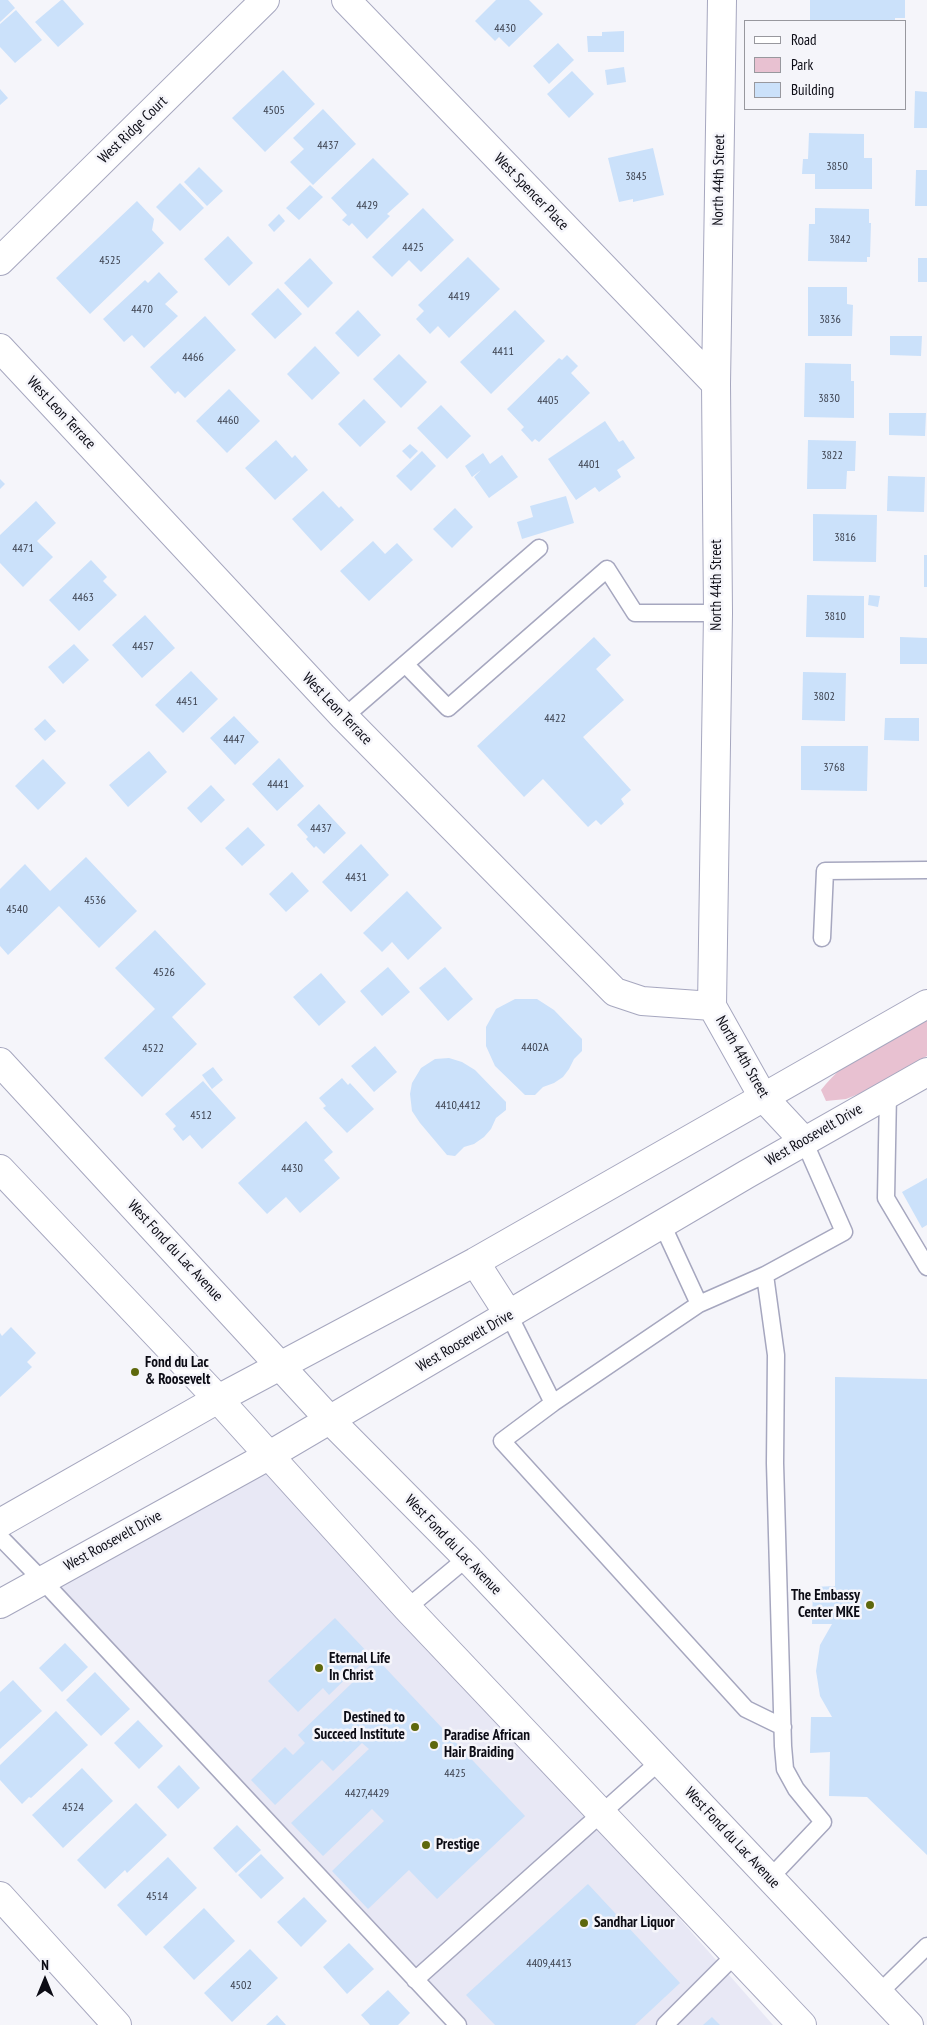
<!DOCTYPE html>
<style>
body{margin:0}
#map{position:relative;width:927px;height:2025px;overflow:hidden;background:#f5f5fa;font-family:"PT Sans Narrow",sans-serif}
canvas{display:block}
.legend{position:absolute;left:744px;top:20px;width:162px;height:90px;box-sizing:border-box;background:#f5f5fa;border:1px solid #98989e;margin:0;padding:6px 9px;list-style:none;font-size:15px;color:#0c0c15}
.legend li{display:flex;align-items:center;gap:10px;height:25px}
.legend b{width:25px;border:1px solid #98989e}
.north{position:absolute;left:20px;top:1955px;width:50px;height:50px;-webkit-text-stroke:4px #f5f5fa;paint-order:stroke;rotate:0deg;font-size:14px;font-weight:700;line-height:20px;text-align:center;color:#0c0c15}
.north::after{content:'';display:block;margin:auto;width:18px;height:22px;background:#0c0c15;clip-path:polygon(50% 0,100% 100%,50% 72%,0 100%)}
</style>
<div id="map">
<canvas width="927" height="2025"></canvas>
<ul class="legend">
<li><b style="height:6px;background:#fff"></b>Road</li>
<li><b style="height:14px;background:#e8c1d1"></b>Park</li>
<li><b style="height:14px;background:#cbe1fa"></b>Building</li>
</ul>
<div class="north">N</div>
</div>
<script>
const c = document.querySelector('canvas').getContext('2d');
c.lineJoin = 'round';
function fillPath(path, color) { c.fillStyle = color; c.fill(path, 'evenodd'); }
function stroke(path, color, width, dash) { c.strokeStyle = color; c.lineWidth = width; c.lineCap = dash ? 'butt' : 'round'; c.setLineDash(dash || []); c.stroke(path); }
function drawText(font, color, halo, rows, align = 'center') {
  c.font = font + ' "PT Sans Narrow",sans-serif'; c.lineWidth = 5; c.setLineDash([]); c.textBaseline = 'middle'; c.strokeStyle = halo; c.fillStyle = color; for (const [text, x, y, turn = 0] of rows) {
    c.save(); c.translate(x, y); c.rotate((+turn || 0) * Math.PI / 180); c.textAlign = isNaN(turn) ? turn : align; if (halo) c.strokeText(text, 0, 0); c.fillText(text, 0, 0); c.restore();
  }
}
fillPath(new Path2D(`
 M268 1456 407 1608 773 2025H458L42 1580Z`), '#e8e8f5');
fillPath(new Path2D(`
 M927 1015V1056L861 1093 846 1099 826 1101 821 1090C848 1055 889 1037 927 1015Z`), '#e8c1d1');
fillPath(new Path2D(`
 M0 0H8L15 8 0 22Z
 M61 0H63L84 24 58 47 35 22Z
 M496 0H529L543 14 509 47 499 37 495 41 475 21Z
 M810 0H905V18H895V21H810Z
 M16 10 42 40 15 63 0 47V24Z
 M624 31V52H588L587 36H602V32Z
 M558 43 574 60 549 84 533 66Z
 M624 67 626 82 607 85 605 70Z
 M283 70 315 104 265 152 232 118Z
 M572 71 594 94 569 118 547 94Z
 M0 89 8 98 0 105Z
 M915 91 927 92V128H914Z
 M323 109 356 144 313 185 290 162 304 149 293 138Z
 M809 133 864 134V158H872V189H815V174H802L803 159H808Z
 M653 148 664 195 633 202V199L619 202 608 158Z
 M373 158 409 194 387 214 390 216 367 239 352 223 349 226 342 220 347 215 331 198Z
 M199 167 223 191 207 206 184 182Z
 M916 170H927V206H915Z
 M180 183 204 208 180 231 156 207Z
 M310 185 323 197 299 220 286 208Z
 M137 201 154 219 152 230 164 243 90 314 56 278Z
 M423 208 454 240 421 272 409 260 392 277 372 257Z
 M815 208 869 209V223H871L870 257H867V262L808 261 809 224H815Z
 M279 214 285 221 274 232 268 225Z
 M228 236 253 263 229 286 204 259Z
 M468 257 500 289 449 338 438 326 430 334 416 319 424 311 418 305Z
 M310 258 333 283 308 308 284 283Z
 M918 258H927V282H918Z
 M159 272 178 292 165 304 178 316 144 348 132 335 124 342 103 319 145 280 148 283Z
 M808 287H847V304L853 305 852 336H808Z
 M278 288 302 314 275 339 251 314Z
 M358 310 381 335 358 357 335 333Z
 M515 310 545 341 491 394 460 362Z
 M205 316 236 350 185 398 178 391 175 394 150 367Z
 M890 336H922L921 356 890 355Z
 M315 346 340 373 312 400 287 374Z
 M399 354 427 382 401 408 373 379Z
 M567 355 578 366 571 373 590 393 539 442 535 439 532 442 521 430 524 427 507 409 559 358 562 360Z
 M805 363 851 364V381H854V418L804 417Z
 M229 389 260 421 227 453 196 421Z
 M364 399 386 422 360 447 338 424Z
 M441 405 471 436 447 459 417 428Z
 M889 413H926L925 436 889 435Z
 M605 421 619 442 623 440 635 458 617 470 621 477 599 492 595 487 576 500 548 459Z
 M276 440 292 458 295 455 308 470 275 500 245 468Z
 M808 440 856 441 855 471H847L846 489H807Z
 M410 444 418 451 410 459 402 451Z
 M422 451 436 466 411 491 396 476Z
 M483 453 490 464 502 455 518 477 489 498 474 477 481 470 472 477 465 466Z
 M888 476 925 477 924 512 887 511Z
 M0 479 5 484 0 489Z
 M323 491 339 508 341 506 354 520 321 551 292 519Z
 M566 496 574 523 522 539 517 522 533 517 530 506Z
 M36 501 56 523 37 541 53 557 23 587 0 563V535Z
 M455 508 473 527 452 548 433 529Z
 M813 514 877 515 876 562 813 561Z
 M373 541 385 554 397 543 413 560 369 601 340 571Z
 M924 555H927V587H924Z
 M91 560 107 577 103 581 117 595 79 631 49 600Z
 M807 595 864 596V638L806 637Z
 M869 595 880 596 878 607 868 605Z
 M145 615 175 648 142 678 112 645Z
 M594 637 611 655 596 669 624 700 583 737 631 790 621 799 624 804 601 825 596 820 588 827 543 779 524 797 477 746Z
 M900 637 927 638V664H900Z
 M74 644 89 660 63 684 48 667Z
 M191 671 218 699 183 733 155 705Z
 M803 672 846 673 845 721 802 720Z
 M234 716 259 742 235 765 210 738Z
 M885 718H919V741L884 740Z
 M45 719 56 731 45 741 34 729Z
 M801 746H868L867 791 801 790Z
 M149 751 167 772 128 807 109 785Z
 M279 758 304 786 277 811 252 784Z
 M43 759 66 783 38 810 15 786Z
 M211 785 225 800 201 823 187 808Z
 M319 804 346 833 324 854 316 846 314 848 306 839 308 837 297 825Z
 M248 827 265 845 242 866 225 848Z
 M361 844 389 875 351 912 322 882Z
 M86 857 137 911 99 948 59 906 8 955 0 946V889L25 864 50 891Z
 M292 872 309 891 286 912 269 894Z
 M407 891 442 928 408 960 392 942 382 952 363 933Z
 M155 930 206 984 172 1017 197 1044 142 1097 104 1058 155 1009 115 968Z
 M388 967 410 992 382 1016 360 991Z
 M445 967 473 999 448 1021 419 988Z
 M321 973 346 1002 319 1026 293 997Z
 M515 999H537L554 1010 582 1039V1051L574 1059 569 1069 563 1077 554 1083 543 1087 535 1095H525L495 1066 486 1046V1027L496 1009Z
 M375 1046 397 1072 374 1092 351 1066Z
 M449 1058 462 1062 475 1070 506 1102V1110L496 1118 491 1129 484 1137 474 1144 464 1147 455 1156 447 1155 420 1123 412 1111 410 1094 412 1083 421 1068 435 1059Z
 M213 1067 223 1080 212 1089 202 1075Z
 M342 1078 348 1085 350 1083 374 1109 347 1133 323 1108 326 1106 319 1098Z
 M203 1081 236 1118 202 1149 190 1135 183 1141 173 1129 176 1126 165 1114Z
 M306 1121 333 1152 324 1160 340 1178 300 1213 286 1197 267 1214 238 1183Z
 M927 1178V1225L922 1228 902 1192Z
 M11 1327 36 1353 27 1362 32 1367 0 1397V1333L2 1336Z
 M835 1377 927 1379V1855L867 1797 829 1796 830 1752 810 1753 811 1717H832L820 1696 816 1671 820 1645 832 1624H812L813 1587 835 1586Z
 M335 1618 370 1655 329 1695 323 1688 298 1712 268 1681Z
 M65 1643 88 1667 62 1692 39 1668Z
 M377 1659 525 1816 437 1899 409 1870 368 1909 332 1871 384 1821 372 1809 323 1856 291 1823 369 1749 362 1743 333 1771 322 1760 275 1805 251 1780 285 1747 293 1755 305 1743 298 1735Z
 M95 1672 130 1709 101 1736 66 1700Z
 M13 1680 42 1711 0 1749V1692Z
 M56 1711 88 1745 31 1798 29 1797 22 1804 0 1780V1765Z
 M138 1720 163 1746 139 1769 114 1743Z
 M179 1765 200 1788 178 1809 157 1787Z
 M82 1768 113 1801 63 1848 32 1815Z
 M136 1803 167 1835 127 1873 125 1870 105 1889 77 1860Z
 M237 1825 261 1850 236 1873 213 1848Z
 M261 1854 284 1878 261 1899 238 1875Z
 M168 1857 197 1888 146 1936 117 1905Z
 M588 1884 680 1983 635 2025H495L466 1995Z
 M304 1897 327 1921 301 1947 277 1922Z
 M204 1908 235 1941 194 1980 163 1947Z
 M349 1943 374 1969 347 1994 323 1967Z
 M250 1949 278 1978 232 2022 204 1993Z
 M388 1990 410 2013 398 2025H370L361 2015Z
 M277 2015 286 2025H266Z
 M712 2017 720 2025H703Z`), '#cbe1fa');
const service = new Path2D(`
 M405 664 448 708 607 569 635 613H718
 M344 717 539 548
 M822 938 825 871 927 870
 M888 1093 886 1198 927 1267
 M662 1224 699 1304
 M765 1275 776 1355 775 1463 783 1746 785 1769 796 1789 823 1822 770 1878
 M509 1315 553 1403
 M0 1537 42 1580 458 2025
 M407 1608 467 1558
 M783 1727 746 1709 502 1441 553 1403 699 1304 765 1275 844 1232 804 1141
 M415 1980 660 1761
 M879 1993 927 1946
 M665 2025 735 1955`);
const minor = new Path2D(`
 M346 0 716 384
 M722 0 716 384 718 613 712 1006 763 1097 804 1141
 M0 261 265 0
 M0 348 344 717 615 992 642 1001 712 1006
 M0 1896 117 2025`);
const tertiary = new Path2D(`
 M475 1262 509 1315
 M0 1523 218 1399 475 1262 927 1004
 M0 1604 268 1456 747 1174 927 1072`);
const primary = new Path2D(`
 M0 1062 329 1419 467 1558 909 2025
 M0 1169 218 1399 407 1608 802 2025`);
stroke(service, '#a6a7bf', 19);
stroke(minor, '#a6a7bf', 30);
stroke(tertiary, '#a6a7bf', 30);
stroke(primary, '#a6a7bf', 30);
stroke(service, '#fff', 16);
stroke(minor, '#fff', 28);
stroke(tertiary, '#fff', 28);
stroke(primary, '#fff', 28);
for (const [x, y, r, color] of [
 [135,1372,5,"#5e680c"],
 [870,1605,5,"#5e680c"],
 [319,1668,5,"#5e680c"],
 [415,1727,5,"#5e680c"],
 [434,1745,5,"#5e680c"],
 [426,1845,5,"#5e680c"],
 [584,1923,5,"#5e680c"]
]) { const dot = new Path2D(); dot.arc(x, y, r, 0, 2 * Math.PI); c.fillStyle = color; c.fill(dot); stroke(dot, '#f5f5fa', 2); }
drawText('12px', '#3c414e', null, [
 ["4430",505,29],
 ["4505",274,111],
 ["4437",328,146],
 ["3850",837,167],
 ["3845",636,177],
 ["4429",367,206],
 ["3842",840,240],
 ["4425",413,248],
 ["4525",110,261],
 ["4419",459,297],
 ["4470",142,310],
 ["3836",830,320],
 ["4411",503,352],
 ["4466",193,358],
 ["3830",829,399],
 ["4405",548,401],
 ["4460",228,421],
 ["3822",832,456],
 ["4401",589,465],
 ["3816",845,538],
 ["4471",23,549],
 ["4463",83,598],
 ["3810",835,617],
 ["4457",143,647],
 ["3802",824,697],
 ["4451",187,702],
 ["4422",555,719],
 ["4447",234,740],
 ["3768",834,768],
 ["4441",278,785],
 ["4437",321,829],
 ["4431",356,878],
 ["4536",95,901],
 ["4540",17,910],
 ["4526",164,973],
 ["4402A",535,1048],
 ["4522",153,1049],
 ["4410,4412",458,1106],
 ["4512",201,1116],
 ["4430",292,1169],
 ["4425",455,1774],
 ["4427,4429",367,1794],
 ["4524",73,1808],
 ["4514",157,1897],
 ["4409,4413",549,1964],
 ["4502",241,1986]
]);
drawText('15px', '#0c0c15', '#f5f5fa', [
 ["West Ridge Court",133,130,-44],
 ["North 44th Street",719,180,-89],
 ["West Spencer Place",531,192,46],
 ["West Leon Terrace",61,413,47],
 ["North 44th Street",717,585,-90],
 ["West Leon Terrace",337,709,46],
 ["North 44th Street",742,1057,60],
 ["West Roosevelt Drive",814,1135,-30],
 ["West Fond du Lac Avenue",175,1251,47],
 ["West Roosevelt Drive",465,1341,-30],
 ["West Roosevelt Drive",113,1541,-29],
 ["West Fond du Lac Avenue",453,1545,46],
 ["West Fond du Lac Avenue",732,1838,47]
]);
drawText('bold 15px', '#0c0c15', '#f5f5fa', [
 ["Fond du Lac",145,1363],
 ["& Roosevelt",145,1380],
 ["The Embassy",860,1596,"right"],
 ["Center MKE",860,1613,"right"],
 ["Eternal Life",329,1659],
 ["In Christ",329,1676],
 ["Destined to",405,1718,"right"],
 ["Succeed Institute",405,1735,"right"],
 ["Paradise African",444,1736],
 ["Hair Braiding",444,1753],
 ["Prestige",436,1845],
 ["Sandhar Liquor",594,1923]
], 'left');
</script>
